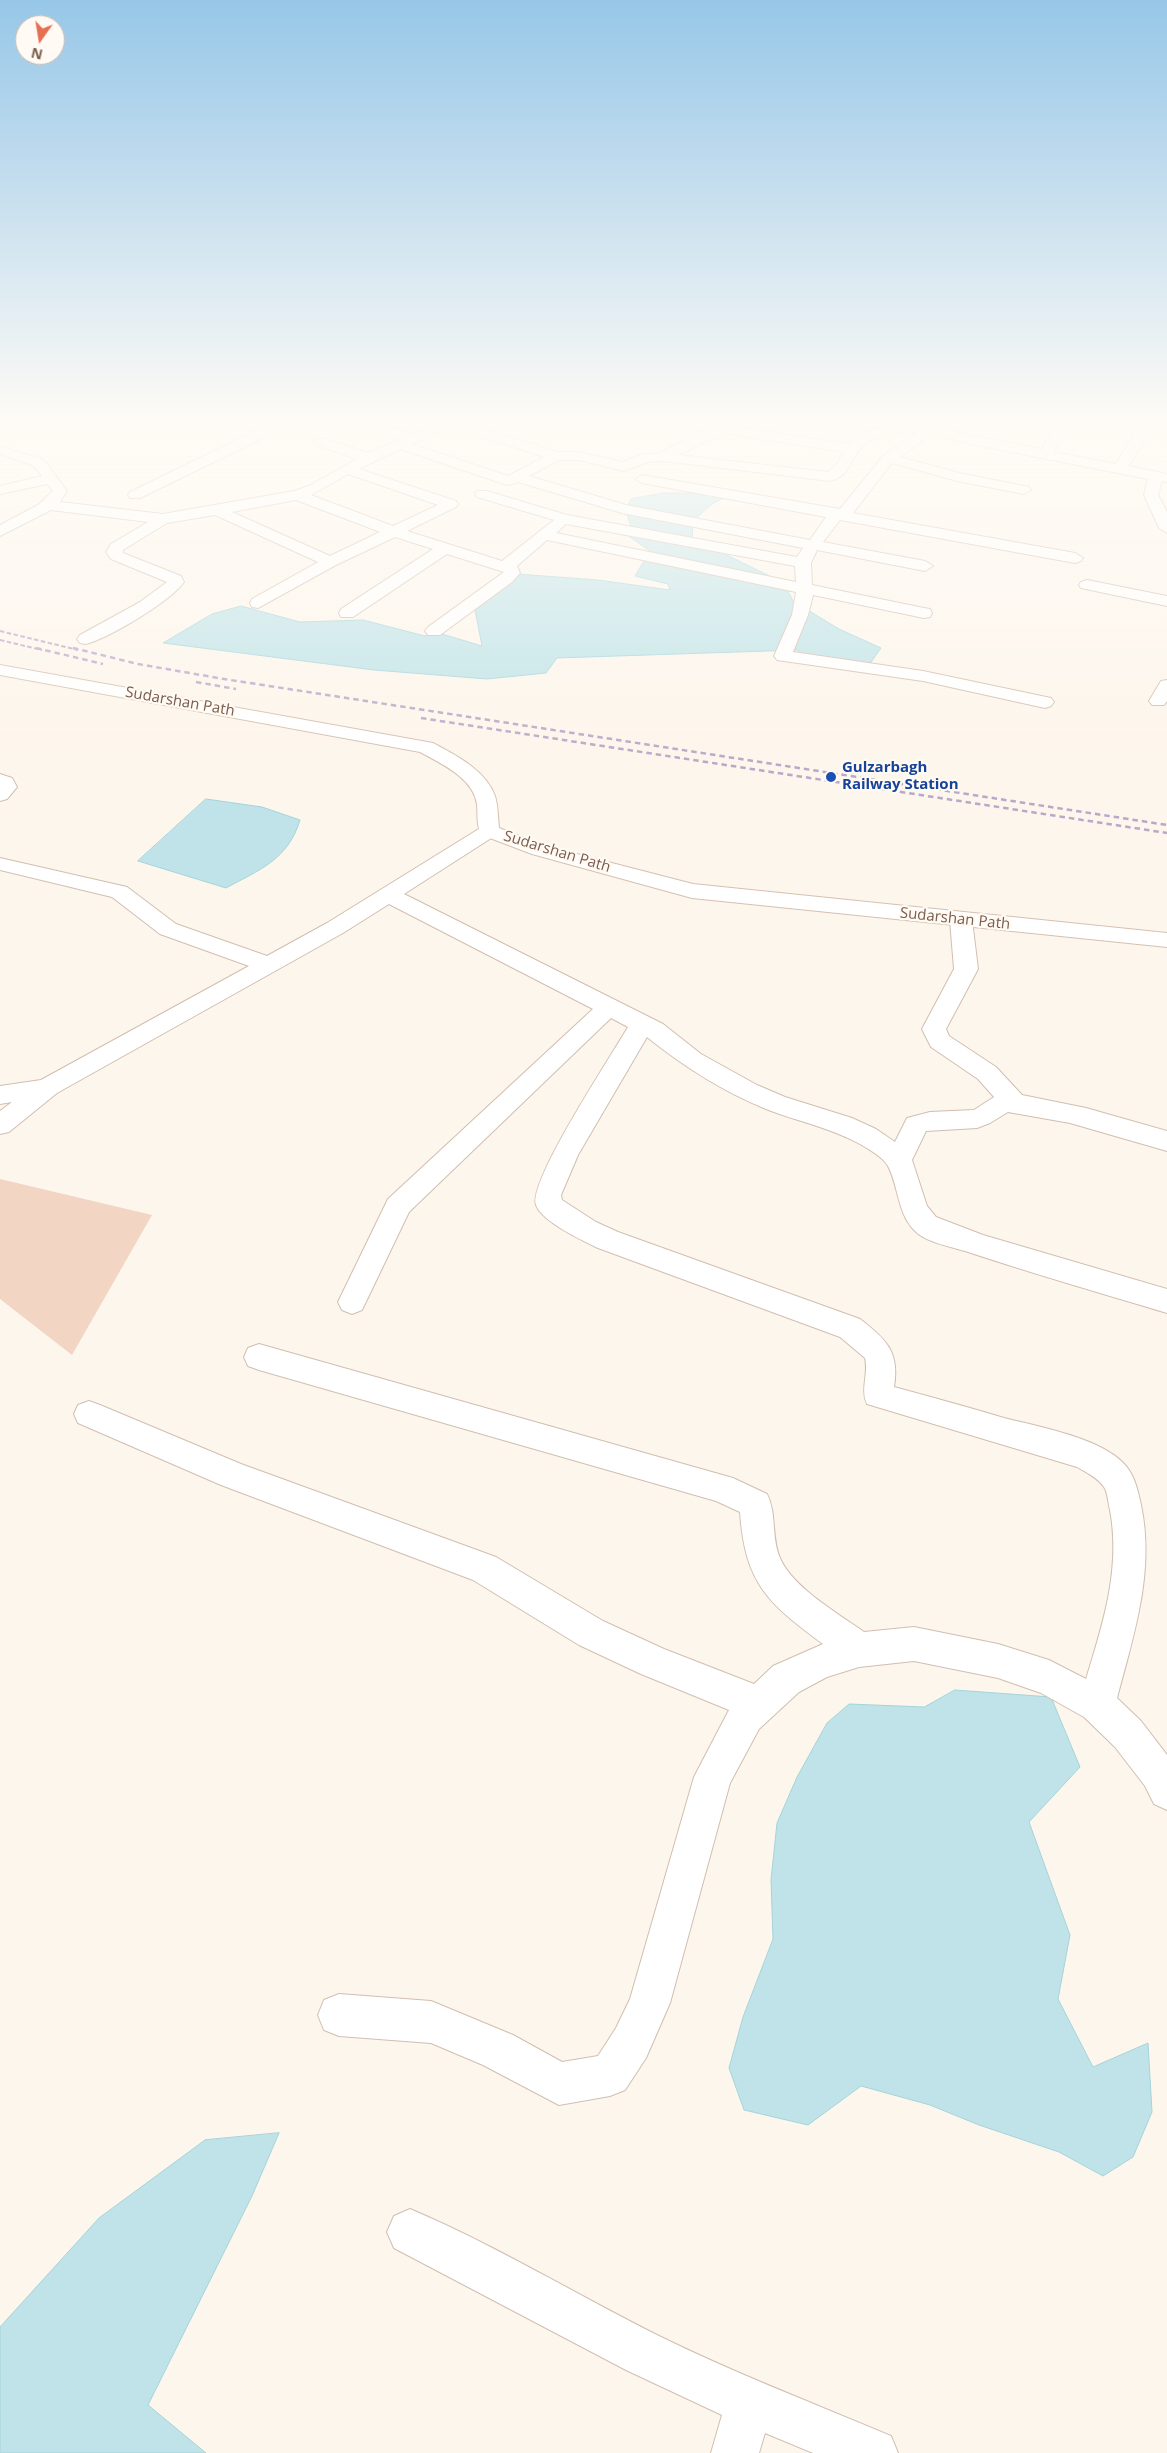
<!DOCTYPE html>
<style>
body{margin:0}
#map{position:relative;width:1167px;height:2453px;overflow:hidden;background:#fdf6ec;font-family:"Open Sans",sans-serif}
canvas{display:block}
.north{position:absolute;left:15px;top:15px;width:50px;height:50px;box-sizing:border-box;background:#fffaf3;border:1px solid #cabbb1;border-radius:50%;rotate:193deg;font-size:14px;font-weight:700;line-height:20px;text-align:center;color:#7a5c4d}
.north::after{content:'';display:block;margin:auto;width:18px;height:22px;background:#e76f51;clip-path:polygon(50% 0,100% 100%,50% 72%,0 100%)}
</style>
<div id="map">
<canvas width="1167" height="2453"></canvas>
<div class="north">N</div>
</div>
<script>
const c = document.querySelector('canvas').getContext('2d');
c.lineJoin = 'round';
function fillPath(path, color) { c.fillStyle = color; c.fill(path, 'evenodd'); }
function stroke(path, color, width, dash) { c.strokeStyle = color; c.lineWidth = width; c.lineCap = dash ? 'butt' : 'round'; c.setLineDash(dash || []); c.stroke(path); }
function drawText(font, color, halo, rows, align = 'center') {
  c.font = font + ' "Open Sans",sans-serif'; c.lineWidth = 4.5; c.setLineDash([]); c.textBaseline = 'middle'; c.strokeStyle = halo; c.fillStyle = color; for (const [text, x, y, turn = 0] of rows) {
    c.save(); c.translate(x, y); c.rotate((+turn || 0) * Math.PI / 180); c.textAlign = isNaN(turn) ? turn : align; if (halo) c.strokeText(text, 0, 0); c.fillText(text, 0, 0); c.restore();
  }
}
const water = new Path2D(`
 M663 493H733L712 504 693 521 692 538 784 583 793 601 839 629 881 648 867 668 801 654 798 650 557 658 546 673 487 679 374 670 163 643 212 614 241 606 300 622 363 620 425 636 439 633 482 646 474 605 517 574 598 580 670 590 668 584 635 576 650 551 627 535 631 526 625 510 631 499Z
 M206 799 262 807 300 820C288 860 259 870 226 888L138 861Z
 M955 1690 1051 1697 1080 1767 1029 1822 1070 1935 1058 1999 1093 2067 1148 2043 1152 2112 1133 2157 1103 2176 1059 2152 979 2125 930 2105 861 2086 808 2125 744 2110 729 2068 743 2017 773 1939 771 1880 777 1823 797 1777 827 1723 849 1704 924 1707Z
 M279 2133 252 2196 148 2405 206 2453H0V2327L99 2218 205 2140Z`);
fillPath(water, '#bfe3e8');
stroke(water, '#a5d3da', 1);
fillPath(new Path2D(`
 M0 1179 152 1215 72 1355 0 1299Z`), '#f3d5c3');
const minor = new Path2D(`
 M3 422H22L20 425 0 432V423Z
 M253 422 282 424 320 422 318 425 282 432 277 431 140 498H130L128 495 130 492 263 427Z
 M354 422H375L412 434 438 422H463L557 452H579L623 462 641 455 660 453 709 428 723 425 849 444 856 437 875 429 919 422H935L962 434 1042 449 1057 422H1071L1054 452 1116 464 1141 422H1155L1129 466 1167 474V482L1162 481 1158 495 1167 512V533L1159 528 1144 495 1148 479 971 444 933 433 900 457 959 473 1029 487 1031 490 1024 494 957 481 892 463 853 513 1075 553 1083 558 1081 561 1075 563 840 520 823 542 925 561 933 566 925 571 817 550 811 563 812 585 924 608 930 609 932 613 930 617 924 618 813 595 808 615 793 652 923 671 1051 698 1054 702 1051 706 1045 708 923 681 777 660 774 656 792 615 796 592 547 540 517 566 520 573 512 582 440 635H428L425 631 428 627 504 572 447 554 353 617H341L339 613 341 609 433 549 395 537 336 565 258 608 252 607 250 603 252 599 318 562 215 515 167 523 123 550V553L181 576 184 582C171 601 109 638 86 644L80 643 77 639 80 635 140 602 167 582 111 559 106 552 111 544 148 522 51 510 0 536V525L38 505 53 491 47 484 0 494V486L42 476 34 466 0 454V446L44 460 67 491 60 502 163 514 294 491 309 486 357 459 316 445 314 442 316 439H326L368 453 401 439 356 425ZM450 426 544 457 508 476 412 444ZM917 432 884 455 840 509 642 475 635 479 642 483 826 517 810 540 626 505 529 476 559 460H579L624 471 648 462 663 461 830 481C849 477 850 460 861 448 875 433 898 432 917 432ZM723 433 844 452 836 465 828 472 678 455ZM400 449 504 484 509 485 518 482 622 513 803 548 797 557 567 515 487 491H477L475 494 477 497 554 520 502 561 407 531 456 507 458 504 456 501 359 469ZM348 474 438 505 393 526 311 495ZM296 500 375 530 380 532 330 556 232 512ZM566 524 795 566 796 582 556 533Z
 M1087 580 1167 596V606L1081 588 1079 585 1081 582Z
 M1167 680V701L1164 705H1152L1149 701 1161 681Z
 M0 774 12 778 17 787 7 799 0 801Z
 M489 825 496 827 499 831 496 835 404 894 663 1024 701 1054 757 1085 785 1097 852 1118 876 1129 895 1142 907 1118 930 1112 974 1110 994 1097 978 1079 931 1047 922 1029 954 969 950 920 953 915 961 913 969 915 972 920 978 969 946 1029 949 1036 996 1067 1022 1095 1086 1108 1167 1131V1151L1070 1123 1008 1112 990 1123 977 1128 926 1131 912 1160 927 1206 936 1217 983 1235 1167 1289V1313C1101 1293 1034 1274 968 1252 953 1247 927 1243 915 1231 897 1213 899 1187 888 1166 883 1157 867 1148 858 1143 829 1127 796 1121 766 1109 722 1091 683 1066 647 1037L578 1155 561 1195 562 1200 596 1222 618 1232 860 1319C886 1339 900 1352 894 1387 931 1397 968 1407 1004 1418 1039 1427 1103 1438 1126 1466 1135 1477 1138 1491 1141 1505 1155 1571 1134 1634 1117 1698L1141 1721 1167 1755V1810L1154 1804 1145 1786 1115 1747 1084 1717 1041 1693 998 1678 914 1661 859 1667 827 1677 799 1692 759 1729 730 1783 670 2003 646 2058 625 2090 610 2096 559 2105 483 2065 431 2043 339 2036 324 2030 318 2015 324 2000 339 1994 431 2001 513 2035 562 2062 598 2056 616 2028 630 1999 694 1777 729 1710 641 1674 579 1645 473 1580 221 1485 78 1423 74 1414 78 1405 89 1401 100 1405 241 1464 496 1557 603 1621 664 1649 754 1684 773 1666 823 1644C768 1603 745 1584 740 1512L716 1501 259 1370 248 1366 244 1357 248 1348 259 1344 733 1478 767 1494C777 1514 771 1537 780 1558 792 1587 839 1614 864 1632L914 1627 998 1644 1049 1660 1086 1679C1103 1624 1121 1568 1110 1510 1108 1503 1108 1493 1104 1487 1098 1478 1086 1472 1077 1467L867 1404C860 1389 869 1374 865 1358L840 1337 598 1248C583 1241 541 1221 536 1205 528 1181 612 1055 628 1027L611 1018 409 1212 362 1310 352 1314 342 1310 338 1302 388 1199 593 1009 389 904 343 933 57 1093 9 1132 0 1134V1111L12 1102 0 1104V1086L41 1080 249 966 160 934 112 897 0 870V858L127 887 176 924 267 956 327 923 482 827Z
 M410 2209C495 2245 575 2294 657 2335 734 2373 813 2403 891 2436L898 2453H813L765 2433 759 2453H711L722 2415 626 2370 394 2248 387 2232 394 2216Z`);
const secondary = new Path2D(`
 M0 665 433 743C455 755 486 770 495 796 498 806 498 817 499 828L546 846 693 884 1167 933V947L692 898 532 854 482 835C476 827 478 814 477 804 473 778 442 764 420 752L0 675Z`);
stroke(minor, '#d1beb0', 2);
stroke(secondary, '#d6c0b0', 2);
fillPath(minor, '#fff');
fillPath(secondary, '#fff');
stroke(new Path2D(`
 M0 631 78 650
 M0 640 42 650`), '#b9a8c9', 2, [4.5, 2.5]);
stroke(new Path2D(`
 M36 648 103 664
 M73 648 138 664 224 679 1167 825
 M196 682 236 689
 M421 718 1167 833`), '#b9a8c9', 2.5, [5.5, 4]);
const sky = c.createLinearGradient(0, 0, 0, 765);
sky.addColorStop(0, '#97c7e8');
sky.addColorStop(0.55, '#fefbf6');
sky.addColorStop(1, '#fefbf600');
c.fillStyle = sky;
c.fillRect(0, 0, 1167, 765);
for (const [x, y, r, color] of [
 [831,777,6,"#1a4fb4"]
]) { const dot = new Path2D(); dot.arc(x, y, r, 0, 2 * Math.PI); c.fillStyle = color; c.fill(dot); stroke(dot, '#fffaf3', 2); }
drawText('15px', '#7a5c4d', '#fffaf3', [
 ["Sudarshan Path",180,702,10],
 ["Sudarshan Path",557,852,17],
 ["Sudarshan Path",955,919,6]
]);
drawText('bold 15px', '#164399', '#fffaf3', [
 ["Gulzarbagh",842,768],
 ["Railway Station",842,785]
], 'left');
</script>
